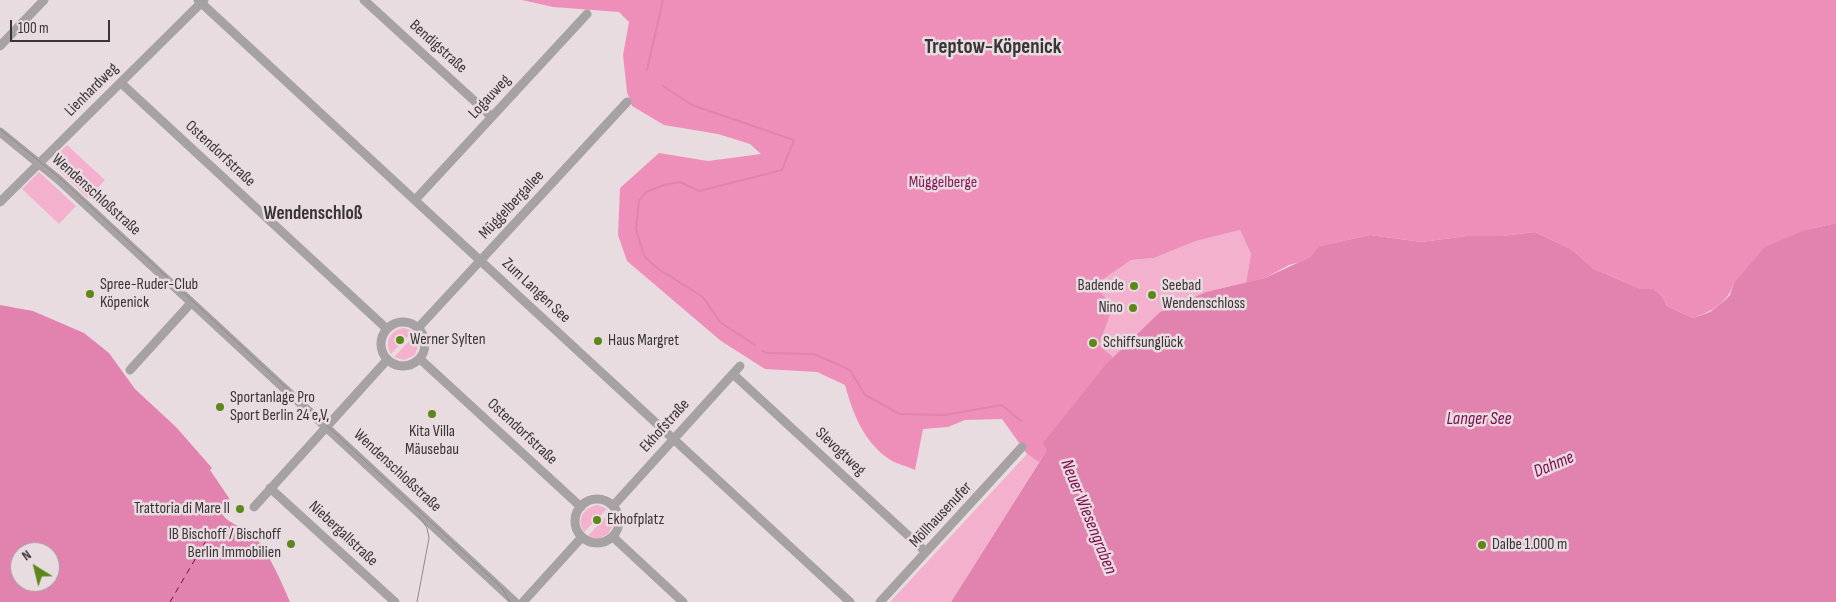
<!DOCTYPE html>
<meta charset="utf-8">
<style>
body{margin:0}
#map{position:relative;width:1836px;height:602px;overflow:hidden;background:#e9dce1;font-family:"Sofia Sans Condensed",sans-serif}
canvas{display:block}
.north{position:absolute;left:10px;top:542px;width:50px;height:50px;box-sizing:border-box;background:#e9dce1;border:1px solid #a3999d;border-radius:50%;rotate:324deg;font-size:14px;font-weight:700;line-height:20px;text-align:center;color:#393436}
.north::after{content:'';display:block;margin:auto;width:18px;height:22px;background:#5b8818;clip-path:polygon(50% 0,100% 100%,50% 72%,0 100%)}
.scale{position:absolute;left:10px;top:20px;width:100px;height:22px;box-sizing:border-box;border:2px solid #393436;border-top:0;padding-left:6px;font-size:15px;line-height:18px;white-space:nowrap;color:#393436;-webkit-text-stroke:4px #e9dce1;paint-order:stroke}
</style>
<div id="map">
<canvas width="1836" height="602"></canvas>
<div class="north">N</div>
<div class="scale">100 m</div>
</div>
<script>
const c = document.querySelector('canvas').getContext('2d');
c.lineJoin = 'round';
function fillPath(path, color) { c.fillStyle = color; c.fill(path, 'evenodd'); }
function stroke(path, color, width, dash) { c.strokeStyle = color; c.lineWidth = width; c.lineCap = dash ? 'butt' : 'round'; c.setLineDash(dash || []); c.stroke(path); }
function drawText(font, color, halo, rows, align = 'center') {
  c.font = font + ' "Sofia Sans Condensed",sans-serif'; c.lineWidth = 5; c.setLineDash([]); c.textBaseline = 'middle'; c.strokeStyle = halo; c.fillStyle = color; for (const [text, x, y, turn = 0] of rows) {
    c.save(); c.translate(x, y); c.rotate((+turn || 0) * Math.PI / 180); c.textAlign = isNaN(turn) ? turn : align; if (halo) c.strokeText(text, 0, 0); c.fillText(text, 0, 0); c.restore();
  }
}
fillPath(new Path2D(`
 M67 145 105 180 88 198 50 162Z
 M39 172 76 206 59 224 22 189Z
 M1240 230 1251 254 1246 283 1206 292 1160 312 1113 357 1099 345 1113 307 1095 285 1131 260 1154 258 1196 241Z
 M404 328 413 331 391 354C384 342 390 330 404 328Z
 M416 334 419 343 415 355 404 360 394 357Z
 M1027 454 1039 462 951 602H890Z
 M598 505 607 509 584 532C576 519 584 507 598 505Z
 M610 512 613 525 608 534 598 539 588 536Z`), '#f3b1cd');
fillPath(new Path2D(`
 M522 0H1836V223L1805 230 1734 283C1727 304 1712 311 1693 318L1667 306 1662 296 1654 289H1641L1594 269 1571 249 1535 232 1502 236H1466L1422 242 1370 235 1321 246 1310 257 1300 262 1289 265 1265 278 1246 283 1251 254 1240 230 1196 241 1154 258 1131 260 1095 285 1113 307 1099 345 1113 357 1039 462 1027 454 1002 419 965 420 948 427 923 429 915 470C907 466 896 464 889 459 864 442 853 414 845 385L817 372 765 369 721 341 627 261 618 235 620 188 659 153 708 161 761 154 750 144 718 134 664 125 632 106 627 92 623 55 629 22 619 12 553 7Z`), '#ee8fba');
fillPath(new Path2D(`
 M1836 223V602H951L1047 450 1043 443 1107 363 1160 312 1206 292 1265 278 1310 257 1320 246 1370 235 1422 242 1466 236H1502L1535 232 1571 249 1594 269 1641 289H1654L1662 296 1667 306 1693 318 1710 312 1723 302 1730 295 1734 283 1765 247 1805 230Z
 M0 305 33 311 84 333 109 353 135 389 176 427 212 468 210 470 229 498 230 503 222 514C230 525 241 525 251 533 265 544 283 585 290 602H0ZM20 552H50V582H20Z`), '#e283af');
stroke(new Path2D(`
 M647 70 663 0
 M663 86 692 105 794 140 782 170 699 191 680 182 664 185 646 192 639 201 636 229 644 256 657 268 703 297 720 322 755 345
 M762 351 767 353 814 354 850 370 865 395 900 414 944 415 1002 405 1021 421`), '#e283af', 2);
stroke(new Path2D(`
 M170 602 207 539`), '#7e094f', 1, [6, 5]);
stroke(new Path2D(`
 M198 0 850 602
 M364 0 492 117
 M0 46 44 0
 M121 83 387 329
 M0 132 59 180 515 602
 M415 200 587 14
 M0 202 204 0
 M381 344a22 22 0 1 1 44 0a22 22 0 1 1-44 0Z
 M418 328 627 102
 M420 359 581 507
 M130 370 191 303
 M733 374 926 552
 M270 488 395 602
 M575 521a22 22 0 1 1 44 0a22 22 0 1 1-44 0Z
 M613 506 740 366
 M254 507 387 360
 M613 537 683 602
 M523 602 582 537
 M880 602 1022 447`), '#a6a1a3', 9);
stroke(new Path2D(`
 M0 129 61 179 502 588 510 602
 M417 602 429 538 427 528 419 516`), '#91888b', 1);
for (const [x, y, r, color] of [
 [1134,286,5,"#5b8818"],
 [90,294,5,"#5b8818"],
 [1152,295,5,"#5b8818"],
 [1133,308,5,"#5b8818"],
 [400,340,5,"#5b8818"],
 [598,341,5,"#5b8818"],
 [1093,343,5,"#5b8818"],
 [220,407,5,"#5b8818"],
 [432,414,5,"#5b8818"],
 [240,509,5,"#5b8818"],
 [597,520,5,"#5b8818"],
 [291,544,5,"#5b8818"],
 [1482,545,5,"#5b8818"]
]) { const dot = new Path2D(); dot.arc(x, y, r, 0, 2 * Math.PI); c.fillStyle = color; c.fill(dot); stroke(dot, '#e9dce1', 2); }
drawText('16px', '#393436', '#e9dce1', [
 ["Bendigstraße",438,47,42],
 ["Lienhardweg",92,90,-45],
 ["Logauweg",490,97,-47],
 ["Ostendorfstraße",220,154,43],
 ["Wendenschloßstraße",96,195,42],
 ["Müggelbergallee",512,205,-47],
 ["Zum Langen See",536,291,43],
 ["Ekhofstraße",665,426,-48],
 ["Ostendorfstraße",522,432,43],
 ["Slevogtweg",840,452,43],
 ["Wendenschloßstraße",397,471,43],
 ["Möllhausenufer",941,515,-47],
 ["Niebergallstraße",343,534,43]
]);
drawText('16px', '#871857', '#e9dce1', [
 ["Müggelberge",943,183]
]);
drawText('16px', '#393436', '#e9dce1', [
 ["Spree-Ruder-Club",100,285],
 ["Köpenick",100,303],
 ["Badende",1124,286,"right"],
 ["Seebad",1162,286],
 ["Wendenschloss",1162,304],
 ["Nino",1123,308,"right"],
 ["Werner Sylten",410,340],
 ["Haus Margret",608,341],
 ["Schiffsunglück",1103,343],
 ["Sportanlage Pro",230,398],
 ["Sport Berlin 24 e,V,",230,416],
 ["Kita Villa",432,432,"center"],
 ["Mäusebau",432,450,"center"],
 ["Trattoria di Mare II",230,509,"right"],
 ["Ekhofplatz",607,520],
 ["IB Bischoff / Bischoff",281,535,"right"],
 ["Berlin Immobilien",281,553,"right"],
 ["Dalbe 1.000 m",1492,545]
], 'left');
drawText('italic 18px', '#7e094f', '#e9dce1', [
 ["Langer See",1479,419],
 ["Dahme",1554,465,-23],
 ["Neuer Wiesengraben",1088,517,68]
]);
drawText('bold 19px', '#393436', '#e9dce1', [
 ["Wendenschloß",313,214]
]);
drawText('bold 21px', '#393436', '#e9dce1', [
 ["Treptow-Köpenick",993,48]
]);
</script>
